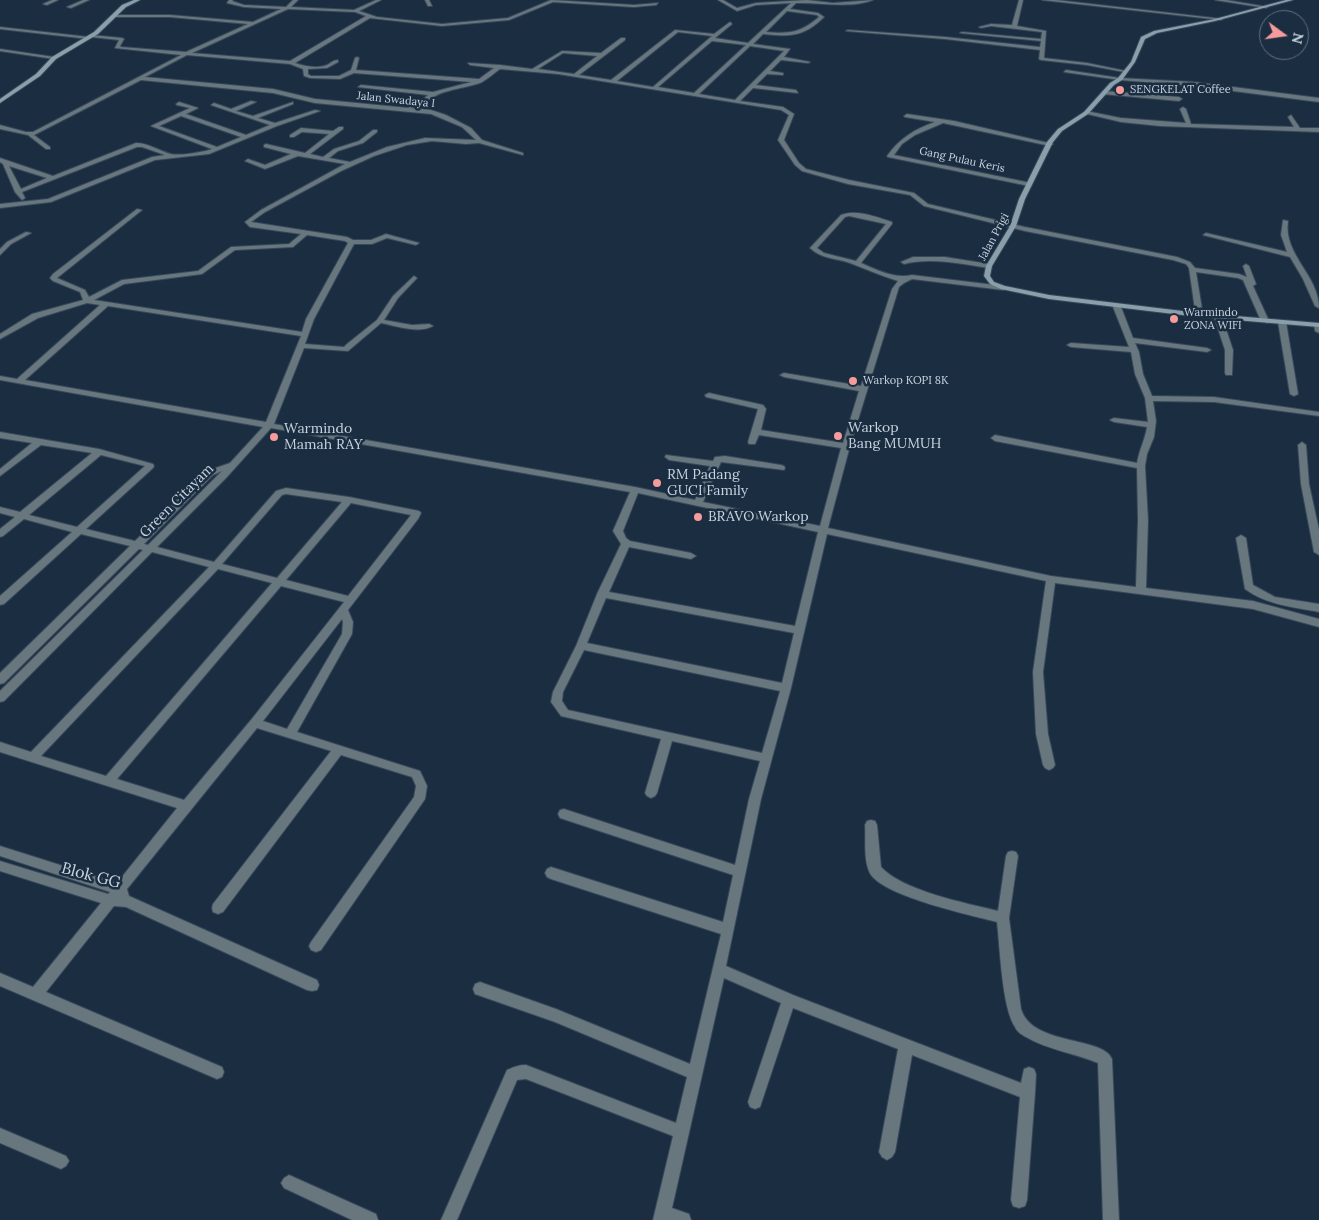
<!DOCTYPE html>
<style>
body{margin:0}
#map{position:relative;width:1319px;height:1220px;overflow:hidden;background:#1b2d41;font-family:Lora,serif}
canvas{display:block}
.north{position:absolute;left:1259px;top:10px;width:50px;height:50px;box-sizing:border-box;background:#1b2d41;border:1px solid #617081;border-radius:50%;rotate:104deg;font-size:14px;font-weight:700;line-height:20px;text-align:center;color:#c9d4e1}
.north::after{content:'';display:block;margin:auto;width:18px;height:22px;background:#f59b9c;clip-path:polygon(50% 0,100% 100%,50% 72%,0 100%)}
</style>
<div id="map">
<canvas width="1319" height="1220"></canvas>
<div class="north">N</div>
</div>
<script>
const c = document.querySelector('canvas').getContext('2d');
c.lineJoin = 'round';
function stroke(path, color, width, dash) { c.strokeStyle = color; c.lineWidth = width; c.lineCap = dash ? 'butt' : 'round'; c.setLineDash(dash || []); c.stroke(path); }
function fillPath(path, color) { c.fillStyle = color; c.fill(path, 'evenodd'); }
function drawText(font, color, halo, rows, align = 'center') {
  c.font = font + ' Lora,serif'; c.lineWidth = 5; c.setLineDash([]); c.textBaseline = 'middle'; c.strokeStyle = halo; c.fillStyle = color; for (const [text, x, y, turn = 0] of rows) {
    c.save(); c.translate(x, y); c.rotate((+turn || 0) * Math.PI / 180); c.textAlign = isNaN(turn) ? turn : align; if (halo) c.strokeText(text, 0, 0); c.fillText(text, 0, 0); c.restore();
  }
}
const street = new Path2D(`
 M52 0H58L47 5 43 4Z
 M83 0H89L71 8 67 7Z
 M229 0H233L232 1 244 5 286 7 293 0H298L291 7 354 10 376 0H381L359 11 377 17 442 24 508 18 551 0 634 5 658 3 656 5 634 7 553 2 509 20 442 26 370 18 295 63C304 66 317 69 327 65 331 63 333 60 338 60V62L327 68 308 69V74L311 76H339L351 70 355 58 357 57 359 58 356 70 479 79 494 68 470 65 468 63 500 65 532 69 562 51 601 53 621 38H625V40L579 75 611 80 675 30 714 34 730 22 732 24 715 38 748 43 791 3 756 5 737 11 718 0H723L737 8 756 3 807 0 833 3 873 0C850 9 820 2 796 3L790 9 818 13 824 17C804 37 790 37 763 34L753 44 790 49 784 57 810 62 808 63 781 60 770 71 783 73V75L767 74 756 85 796 90 798 93 753 88 740 101 783 107 794 114 784 140 799 163 806 169 849 180 914 193 928 204 1025 227 1177 257 1190 262 1195 268 1239 274 1247 277 1243 266 1246 264 1249 266 1256 284 1253 286 1269 321 1268 323 1261 321 1243 280 1238 278 1196 272 1203 315 1196 317 1189 268 1186 264 1173 260 1025 231 924 206 910 195 848 184 802 171 795 165 778 140 789 115 781 110 558 74 500 69C494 73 487 80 480 83 459 90 437 89 421 107L411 108 431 110 446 115 471 128 482 140 523 153V155L479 143 466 144 432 141 407 145 374 156 341 171 265 212 251 222 347 237 353 240H371L386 234 419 243 416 245 387 238 372 244H354L314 319 305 344 344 347 347 344 377 320 393 296 414 276 417 278 398 298 384 320 412 325 429 324 433 326C420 334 396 326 381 323L348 351 304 348 274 424 635 487 695 500 710 466 669 460 665 457 666 455 713 461 715 457 725 456 781 465 784 466 785 468 784 470 721 462 703 502 820 526 841 448 759 435 755 444H749L748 442 758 409 706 397 705 395 709 393 763 405 766 409 761 430 843 443 859 391 784 377 780 375 784 373 861 386 892 289 898 281C882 276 866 269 850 263 836 258 821 259 810 248L841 215C857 209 876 217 892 222V224L861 263C877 270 895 279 912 275L1003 286 1006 288 1003 290 912 279 904 283 899 287 850 446 828 528 1051 576 1136 587 1138 520 1137 468 995 441 991 438 995 435 1137 463C1139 450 1145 440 1147 427L1114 422 1110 420 1114 418 1148 422 1145 398 1135 374 1131 352 1071 347 1067 345 1071 343 1129 347 1113 307 1114 305 1121 307 1133 338 1207 348 1211 350 1207 352 1135 343 1139 352 1143 374 1152 396 1214 397 1319 412V416L1214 402 1153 401 1156 421 1154 437 1147 454 1145 466 1148 520 1146 588 1253 601 1319 619V627L1253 609 1055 583 1043 672 1048 734 1055 765 1053 768 1049 770 1045 768 1043 765 1036 734 1033 672 1046 581 827 534 791 688 761 799 726 966 793 995 1021 1083 1024 1069 1029 1067 1034 1069 1036 1074 1035 1093 1027 1200 1025 1206 1019 1208 1013 1206 1011 1200 1020 1097 912 1055 895 1152 892 1157 887 1160 882 1157 879 1152 898 1049 793 1008 760 1107 755 1109 750 1107 748 1102 781 1003 724 978 672 1208 689 1214 691 1220H653L673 1136 526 1079 517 1080 457 1220H441L507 1070C514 1067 518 1065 526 1065L676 1123 687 1077 555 1022 475 994 473 989 475 984 480 982 556 1009 690 1064 721 934 551 879 547 877 545 873 547 869 551 867 723 922 733 875 560 818 558 814 560 810 564 809 735 865 749 799 760 761 672 741 657 793 655 796 651 798 647 796 645 793 661 739 561 716 551 702 553 692 576 646 597 594 621 544 613 531 630 492 271 428 226 478 157 547 214 562 276 491 286 488 349 497 419 511 421 513 418 519 348 610 353 622 352 634 297 732 420 771 427 786 425 799 321 950 316 952 311 950 309 946 311 942 414 797 416 786 412 777 341 755 223 912 218 914 213 912 212 908 213 904 331 751 257 728 127 889 129 896 317 980 319 985 317 990 312 991 307 990 126 907 114 906 46 992 222 1067 224 1072 222 1077 217 1079 0 986V973L33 987 101 903 0 871V861L108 894 110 892 0 856V846L117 883 177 808 0 752V742L31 752 209 567 152 552 4 701 0 702V691L143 550 139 549 4 683 0 684V673L130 546 81 534 4 604 0 605V596L72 532 24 519 3 536 0 537V529L15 517 0 513V507L20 512 92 453 41 445 0 476V469L32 443 0 438V432L99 449 153 464 154 466 153 468 86 529 135 541 207 471 230 463 263 427 0 380V376L17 379 100 305 87 303 38 318 0 339V334L32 314 83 300 80 292 53 281 50 278 53 274 137 209 142 210 57 278 85 290 89 297 122 280 198 271 231 247 289 244 301 234 250 227 245 222 261 210 345 164 298 156 265 169 245 161 248 159 265 165 291 154 264 147V145L266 144 305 153 329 134 302 132 294 137H290V135L301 128 333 131 339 127H343V129L310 154 323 157 334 149 359 141 373 130H377V132L363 143 338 151 329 158 350 162 387 147 425 138 476 140 462 127 431 114 315 103 273 93 141 80 34 135 50 147V149H46L28 135 0 129V125L26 132H33L181 55 115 48 119 40 91 37 89 39 0 29V27L89 37 91 35 122 38 124 39 120 46 121 47 186 52 248 24 170 17H114L112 16 114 15H170L253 22 281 9 244 7 227 3ZM288 9 355 12 366 16 290 61 192 53ZM787 11 817 15 819 17C800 33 790 34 766 32ZM678 32 712 36 653 87 617 81ZM712 41 746 45 694 93 658 87ZM750 46 784 51 735 100 699 94ZM563 53 597 56 574 74 538 69ZM187 55 290 64 303 69 304 76 310 78 340 79 354 73 471 82 433 92 361 85 358 87 428 95 417 105 408 106 409 108 315 99 273 89 145 77ZM849 216 886 224 856 261 824 253 817 248 845 217ZM307 235 345 241 348 243 306 319 302 332 94 300 124 284 202 274 235 250 293 247ZM108 306 301 336 266 422 25 380ZM101 455 145 466 77 527 29 515ZM222 471 148 545 144 544 213 475ZM638 493 818 532 795 626 609 592 629 547 691 559 696 556 691 553 630 541 626 538 623 531ZM286 494 342 502 277 578 222 564 282 495ZM351 503 411 515 348 596 286 580ZM218 569 272 583 106 776 41 756ZM281 586 344 602 251 720 184 800 117 779ZM606 598 794 633 782 683 587 643ZM342 619 343 622 342 634 287 729 263 721ZM584 650 780 691 762 753 568 710 562 701 563 692Z
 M425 0H429L432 6H428Z
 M1019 0H1023L1017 26 1046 31 1044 58 1087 63 1126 71 1124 72 1087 65 1041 60 1039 59 1040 50 945 39 846 31 848 30 945 37 1040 47 1041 41 960 33 962 32 1041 39 1042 32 991 26 981 28 979 27 991 24 1012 25Z
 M1042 0H1056L1223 19 1221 20Z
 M1215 0H1226L1268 7 1266 8Z
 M0 49 54 57 56 58 54 59 0 51Z
 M1066 70 1120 78 1194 82 1319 98V102L1194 86 1120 80 1064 72Z
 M1104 91 1179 97 1182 99 1179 101 1102 94Z
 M251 101 256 102 236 111 253 116 293 102V104L258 118 275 123 315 110 320 111 277 126 209 154 155 160 51 202 0 208V204L48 199 152 157 165 155 142 147H137L22 192 25 198 22 200 15 192 3 164 0 162V158L53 176 136 143C149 143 159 151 171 154 179 156 204 152 212 149L151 126 190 108 177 105 176 104 179 102 198 108 186 114 246 135 270 125 211 105 214 103 231 109ZM181 116 241 137 217 147 159 126ZM9 166 47 178 21 189Z
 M1183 107 1186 109 1191 124 1294 127 1288 117 1291 115 1300 128H1319V132L1160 126 1121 122 1083 113 1086 111 1121 118 1186 123 1180 109Z
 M907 114 954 121 1053 144 1050 146 943 123 915 135 902 144 894 155 1031 183V185L1029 186 888 157 887 156C900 138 915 129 935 122L905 117 904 116Z
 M1283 220 1288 221C1283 255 1319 275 1319 308L1315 306 1303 279 1290 257 1203 235 1206 233 1287 252 1281 235Z
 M26 232 31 233 11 244 0 255V249L7 242Z
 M913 257H945L989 264 992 266 989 268C961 264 932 257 904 264L901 262Z
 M1215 315 1222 317 1233 350 1232 375H1226L1225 373V350L1214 317Z
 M1279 320 1286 322 1298 394 1294 396 1290 394 1278 322Z
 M1314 323H1319V333L1315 331Z
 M1302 442 1306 445 1309 484 1319 530V555L1314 552 1301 484 1298 445Z
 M1241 535 1246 538 1253 585 1275 597 1319 604V612C1293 607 1267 605 1245 589L1236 538Z
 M871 820 875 821 877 825 881 867C903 891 966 903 998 911L1006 856 1008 852 1012 851 1016 852 1018 856 1009 918 1021 1009C1032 1046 1103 1036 1112 1059L1119 1220H1103L1098 1063C1074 1053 1048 1050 1026 1037 1022 1035 1017 1032 1015 1027 1002 1008 1000 948 997 922 970 915 887 897 871 875 863 862 866 840 865 825L867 821Z
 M0 1128 66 1156 69 1161 66 1166 61 1169 0 1143Z
 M289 1175 376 1214 378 1220H352L284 1188 281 1183 284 1178Z`);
const secondary = new Path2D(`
 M134 0H140L126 7 98 34 56 59 40 76 0 103V99L36 74 52 57 94 32 122 5Z
 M1286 0H1293L1215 21 1157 33 1145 39 1135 62 1122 80 1114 85 1088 114 1062 131 1053 142 1025 199 1016 226 992 266 990 276 994 282 1005 286 1049 295 1199 313 1319 323V327L1199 317 1049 299 1001 289 990 284 984 276 986 266 1010 226 1019 199 1047 142 1058 129 1084 112 1110 83 1118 78 1131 62 1141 37 1154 31 1215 19Z`);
stroke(street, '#37485b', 2);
stroke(secondary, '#37485b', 2);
fillPath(street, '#68767d');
fillPath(secondary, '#89a0ab');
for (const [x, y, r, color] of [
 [1120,90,5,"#f59b9c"],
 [1174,319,5,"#f59b9c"],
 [853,381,5,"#f59b9c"],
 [838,436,5,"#f59b9c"],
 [274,437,5,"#f59b9c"],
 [657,483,5,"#f59b9c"],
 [698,517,5,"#f59b9c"]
]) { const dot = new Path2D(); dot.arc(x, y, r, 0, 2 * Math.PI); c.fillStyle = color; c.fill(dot); stroke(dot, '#1b2d41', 2); }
drawText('11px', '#c9d4e1', '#1b2d41', [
 ["SENGKELAT Coffee",1130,90],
 ["Warmindo",1184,313],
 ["ZONA WIFI",1184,326],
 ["Warkop KOPI 8K",863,381]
], 'left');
drawText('11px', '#c9d4e1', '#1b2d41', [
 ["Jalan Swadaya I",396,100,6],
 ["Gang Pulau Keris",962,160,12],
 ["Jalan Prigi",994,237,-62]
]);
drawText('14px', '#c9d4e1', '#1b2d41', [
 ["Warkop",848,428],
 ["Bang MUMUH",848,444],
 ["Warmindo",284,429],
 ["Mamah RAY",284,445],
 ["RM Padang",667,475],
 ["GUCI Family",667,491],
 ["BRAVO Warkop",708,517]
], 'left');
drawText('14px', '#c9d4e1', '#1b2d41', [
 ["Green Citayam",177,501,-45]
]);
drawText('16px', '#c9d4e1', '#1b2d41', [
 ["Blok GG",91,876,15]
]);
</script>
